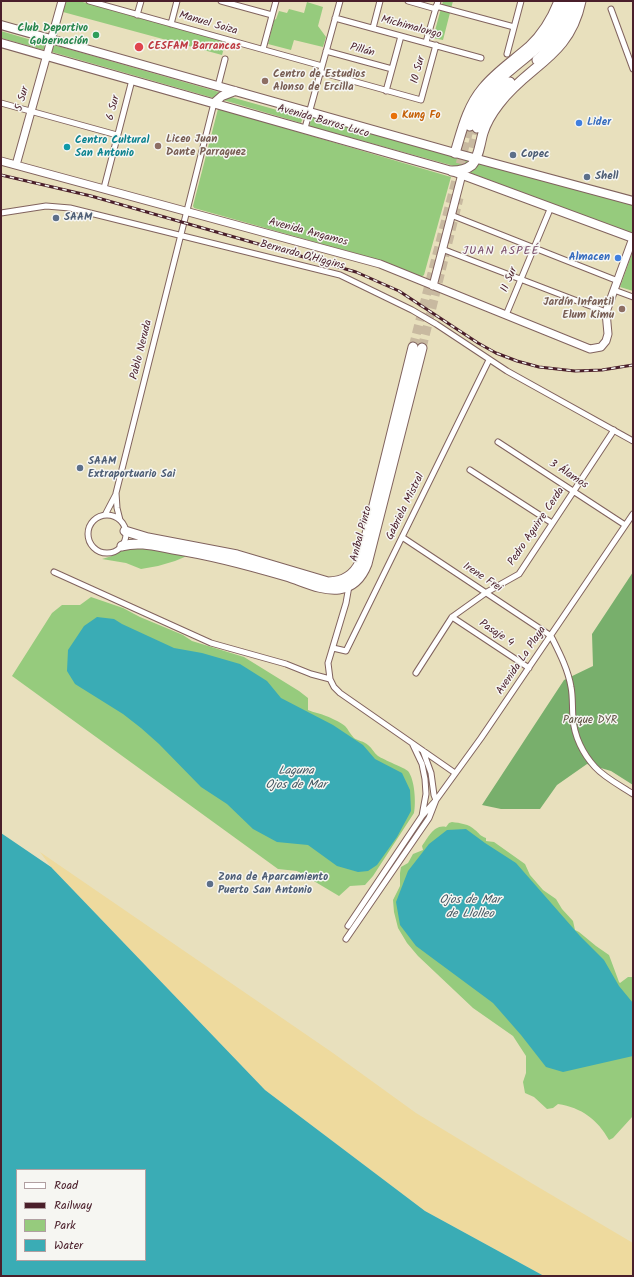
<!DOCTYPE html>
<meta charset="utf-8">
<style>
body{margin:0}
#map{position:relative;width:634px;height:1277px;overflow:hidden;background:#e8e0bd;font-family:Kalam,sans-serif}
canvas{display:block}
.frame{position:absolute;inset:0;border:2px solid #4a1f2b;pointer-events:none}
.legend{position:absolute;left:16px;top:1169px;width:130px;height:92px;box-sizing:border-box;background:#f6f6f2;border:1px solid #b1a0a2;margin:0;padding:5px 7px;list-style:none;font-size:12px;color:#4a1f2b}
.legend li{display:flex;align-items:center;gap:8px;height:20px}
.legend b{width:20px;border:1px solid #b1a0a2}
</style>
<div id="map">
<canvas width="634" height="1277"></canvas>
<div class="frame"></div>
<ul class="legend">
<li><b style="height:5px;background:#fff"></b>Road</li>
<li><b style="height:5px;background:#4a1f2b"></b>Railway</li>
<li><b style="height:11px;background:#96cb7d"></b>Park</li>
<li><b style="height:11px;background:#3aacb5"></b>Water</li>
</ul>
</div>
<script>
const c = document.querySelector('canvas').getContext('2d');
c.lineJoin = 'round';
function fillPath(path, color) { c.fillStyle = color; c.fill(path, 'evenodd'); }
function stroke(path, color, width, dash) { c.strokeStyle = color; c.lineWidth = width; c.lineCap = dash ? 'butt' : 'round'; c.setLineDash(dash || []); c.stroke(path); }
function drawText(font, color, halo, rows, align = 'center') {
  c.font = font + ' Kalam,sans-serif'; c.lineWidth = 3; c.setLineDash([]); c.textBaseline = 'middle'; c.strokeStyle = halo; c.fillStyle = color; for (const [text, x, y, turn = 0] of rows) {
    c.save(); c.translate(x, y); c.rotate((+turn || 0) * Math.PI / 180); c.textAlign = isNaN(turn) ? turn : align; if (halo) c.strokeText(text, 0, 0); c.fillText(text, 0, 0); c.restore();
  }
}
fillPath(new Path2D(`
 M65 1H79L226 41 222 55 63 12Z
 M443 1H453L443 40 433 38Z
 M307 2 323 7 318 26 326 37 323 47 294 40 291 50 268 44 274 20 276 19 279 11 287 13 289 9 304 13Z
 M1 31 45 44 44 50 1 38Z
 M54 45 219 92 217 99 52 52Z
 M231 97 277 110 285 109 304 114 301 123 223 100Z
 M218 109H220L451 177 424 275 421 277 358 254 194 208 193 206Z
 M312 116 471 161 461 168 309 126Z
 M477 163 631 204 633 205V234L468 172Z
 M633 251V291L620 287Z
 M139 547 187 556 175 561 158 566 141 569 126 563 102 559 112 556 122 549Z
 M91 597 123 608 140 617 183 635 192 641 244 657 299 691 308 698V710C314 713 320 713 326 716 331 718 340 722 345 726 348 729 350 734 354 738 358 741 364 741 368 745 372 748 374 753 378 756 384 760 405 768 408 771 415 780 416 803 414 813L373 876 365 885 350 886 339 896 297 871 278 869 12 676 52 613 62 605H80Z
 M452 822C460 823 469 824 475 830 479 833 480 836 486 838V841L494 842 525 864 530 875 543 890 556 899 562 909 573 921 575 930 579 932 596 946 609 955 619 982 620 983 628 977H633V1116L613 1138 609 1140C597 1119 582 1108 558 1104L553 1108 547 1109 534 1097 525 1093 523 1082 526 1073V1056L513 1036 473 1008 418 956 407 943 398 928 394 912 393 900 400 886V873L401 867 408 863 413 854 423 850 422 846C428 838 434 824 446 827L449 823Z`), '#96cb7d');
fillPath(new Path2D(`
 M633 572V785L611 771 587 764 557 785 540 809H501L482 805 564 680 593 666 592 634Z`), '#78af6c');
fillPath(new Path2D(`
 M40 852 333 1053 416 1113 533 1184 633 1243V1276H544L425 1211 265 1090 51 867Z`), '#eeda9e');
fillPath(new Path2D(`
 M97 617 114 619 122 624 174 648 202 653 240 664 267 681 281 698 333 725 363 745 375 759 402 773 410 790 411 811 397 837 377 865 368 871 358 872 337 866 308 845 277 842 253 829 227 804 201 787 159 744 141 728 123 714 75 684 67 671 68 650 84 626Z
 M466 829 485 843 516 863 580 936 604 960 619 986 633 1003V1056L563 1072 546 1067 521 1035 493 1003 416 946 400 925 396 902 408 871 429 844 447 830Z
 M1 833 51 867 265 1090 425 1211 544 1276H1ZM17 1170H145V1260H17Z`), '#3aacb5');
stroke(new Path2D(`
 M465 174 477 128
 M413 347 470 126
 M422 348 459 198`), '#c8b9a0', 9, [9, 4.5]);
const street = new Path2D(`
 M89 1 322 66
 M221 1 272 15
 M408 1 436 9
 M436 6 514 27
 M611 9 633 69
 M137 15 141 1
 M335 18 481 58
 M171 24 177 1
 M373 28 380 1
 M426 42 438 1
 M263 49 276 1
 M326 51 392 69
 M507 54 521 1
 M320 72 421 100 436 45
 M218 86 225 59
 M386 91 401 36
 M1 103 117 135
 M305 128 340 1
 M104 188 132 80
 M1 213 46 206 70 208 340 275 412 310 436 324 507 371 633 441
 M451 215 618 281
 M442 249 606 312
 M614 290 633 297
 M506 315 551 207
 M498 442 625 525
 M470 470 552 523
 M88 534a19 19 0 1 1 38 0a19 19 0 1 1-38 0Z
 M105 515 116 494
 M120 520 117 508 116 493 214 103
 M402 537 551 636C559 652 568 669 571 687 573 697 572 707 573 718 574 736 583 754 595 767 605 778 621 786 633 794
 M54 572 211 643 286 664 311 674 330 679
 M349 586 346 603 328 663 330 679 334 687 340 693 455 773
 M452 617 529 668
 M333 648 346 651 489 360
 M416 673 452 617 487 592 519 574 614 430
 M422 816 436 800 481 738 633 514
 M348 926 422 816 426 794 425 779 422 764 413 745
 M346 939 429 818 436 800 434 795 431 773 423 751`);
const secondary = new Path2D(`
 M1 161 380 264 590 349 601 347 606 341 608 334 606 312 633 238
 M16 165 62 1
 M433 286 462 174`);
const primary = new Path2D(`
 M1 25 455 153 633 201
 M1 43 452 171 633 238
 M214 103 222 96 235 91`);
const highway = new Path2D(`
 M537 60C556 44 568 24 574 1
 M470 126C478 105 490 88 507 73 535 48 555 41 567 1
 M477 128C484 110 496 95 510 82
 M455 153C462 130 467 107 483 88 496 72 513 61 529 47 543 34 552 19 559 1
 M452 171C459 171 466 170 472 165 479 157 480 143 483 133 486 123 492 113 499 104 529 64 569 58 581 1
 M125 531 148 538 237 555 328 582C343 582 354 575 360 562L413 347
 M122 546C139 541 156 546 173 549 212 555 249 565 286 576 303 581 321 591 339 589 353 587 362 577 367 564L422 348`);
stroke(street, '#81635e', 7);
stroke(secondary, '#81635e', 9);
stroke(primary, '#81635e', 10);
stroke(highway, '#81635e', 11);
stroke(street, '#fff', 5);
stroke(secondary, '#fff', 7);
stroke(primary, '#fff', 8);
stroke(highway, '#fff', 9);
const rail = new Path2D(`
 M1 175 91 196 356 272 399 291 478 343 496 353 517 361 539 367 575 371 602 370 633 365`);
stroke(rail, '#4a1f2b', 3);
stroke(rail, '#f6f6f2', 1.5, [4.5]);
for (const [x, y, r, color] of [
 [96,35,4,"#2e9e5b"],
 [139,47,5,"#e0444e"],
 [265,81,4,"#8d6e63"],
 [394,116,4,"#e8710a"],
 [579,123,4,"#3f7fe0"],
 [158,146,4,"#8d6e63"],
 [67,147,4,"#0f9aa8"],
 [513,155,4,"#5c6f8a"],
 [587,177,4,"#5c6f8a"],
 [56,218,4,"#5c6f8a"],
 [618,258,4,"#3f7fe0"],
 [622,309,4,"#8d6e63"],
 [80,468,4,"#5c6f8a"],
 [210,884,4,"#5c6f8a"]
]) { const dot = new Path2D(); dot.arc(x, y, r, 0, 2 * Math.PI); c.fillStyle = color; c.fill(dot); stroke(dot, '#f6f6f2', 1.5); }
drawText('11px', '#4a1f2b', '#f6f6f2', [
 ["Manuel Soiza",208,24,16],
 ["Michimalongo",411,28,15],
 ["Pillán",362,51,15],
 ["10 Sur",419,70,-75],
 ["5 Sur",23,99,-74],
 ["6 Sur",114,108,-75],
 ["Avenida Barros Luco",323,122,16],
 ["Avenida Angamos",308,233,15],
 ["Bernardo O'Higgins",302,256,15],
 ["11 Sur",510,280,-67],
 ["Pablo Neruda",142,350,-76],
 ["3 Álamos",568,475,33],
 ["Gabriela Mistral",406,507,-64],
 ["Pedro Aguirre Cerda",537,527,-56],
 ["Aníbal Pinto",362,534,-75],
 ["Irene Frei",482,578,33],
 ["Pasaje 4",496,634,34],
 ["Avenida La Playa",522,661,-56]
]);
drawText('bold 11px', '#27864d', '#f6f6f2', [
 ["Club Deportivo",88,29],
 ["Gobernación",88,42]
], 'right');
drawText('bold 11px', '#be3a42', '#f6f6f2', [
 ["CESFAM Barrancas",148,47]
], 'left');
drawText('bold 11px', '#785e54', '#f6f6f2', [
 ["Centro de Estudios",273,75],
 ["Alonso de Ercilla",273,88],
 ["Liceo Juan",166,140],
 ["Dante Parraguez",166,153],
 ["Jardín Infantil",614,303,"right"],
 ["Elum Kimu",614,316,"right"]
], 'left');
drawText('bold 11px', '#c56008', '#f6f6f2', [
 ["Kung Fo",402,116]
], 'left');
drawText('bold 11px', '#366cbe', '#f6f6f2', [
 ["Lider",587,123],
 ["Almacen",610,258,"right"]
], 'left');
drawText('bold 11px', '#0d838f', '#f6f6f2', [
 ["Centro Cultural",75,141],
 ["San Antonio",75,154]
], 'left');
drawText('bold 11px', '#4e5e75', '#f6f6f2', [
 ["Copec",521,155],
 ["Shell",595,177],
 ["SAAM",64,218],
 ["SAAM",88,462],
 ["Extraportuario Sai",88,475],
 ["Zona de Aparcamiento",218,878],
 ["Puerto San Antonio",218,891]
], 'left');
drawText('11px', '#615344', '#f6f6f2', [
 ["Parque DYR",590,721]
]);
c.letterSpacing = '1px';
drawText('12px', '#7b4f6b', '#f6f6f2', [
 ["JUAN ASPEÉ",501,252]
]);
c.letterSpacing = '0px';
drawText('italic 12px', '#445762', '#f6f6f2', [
 ["Laguna",296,772],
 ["Ojos de Mar",296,786],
 ["Ojos de Mar",470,901],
 ["de Llolleo",470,915]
]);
</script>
